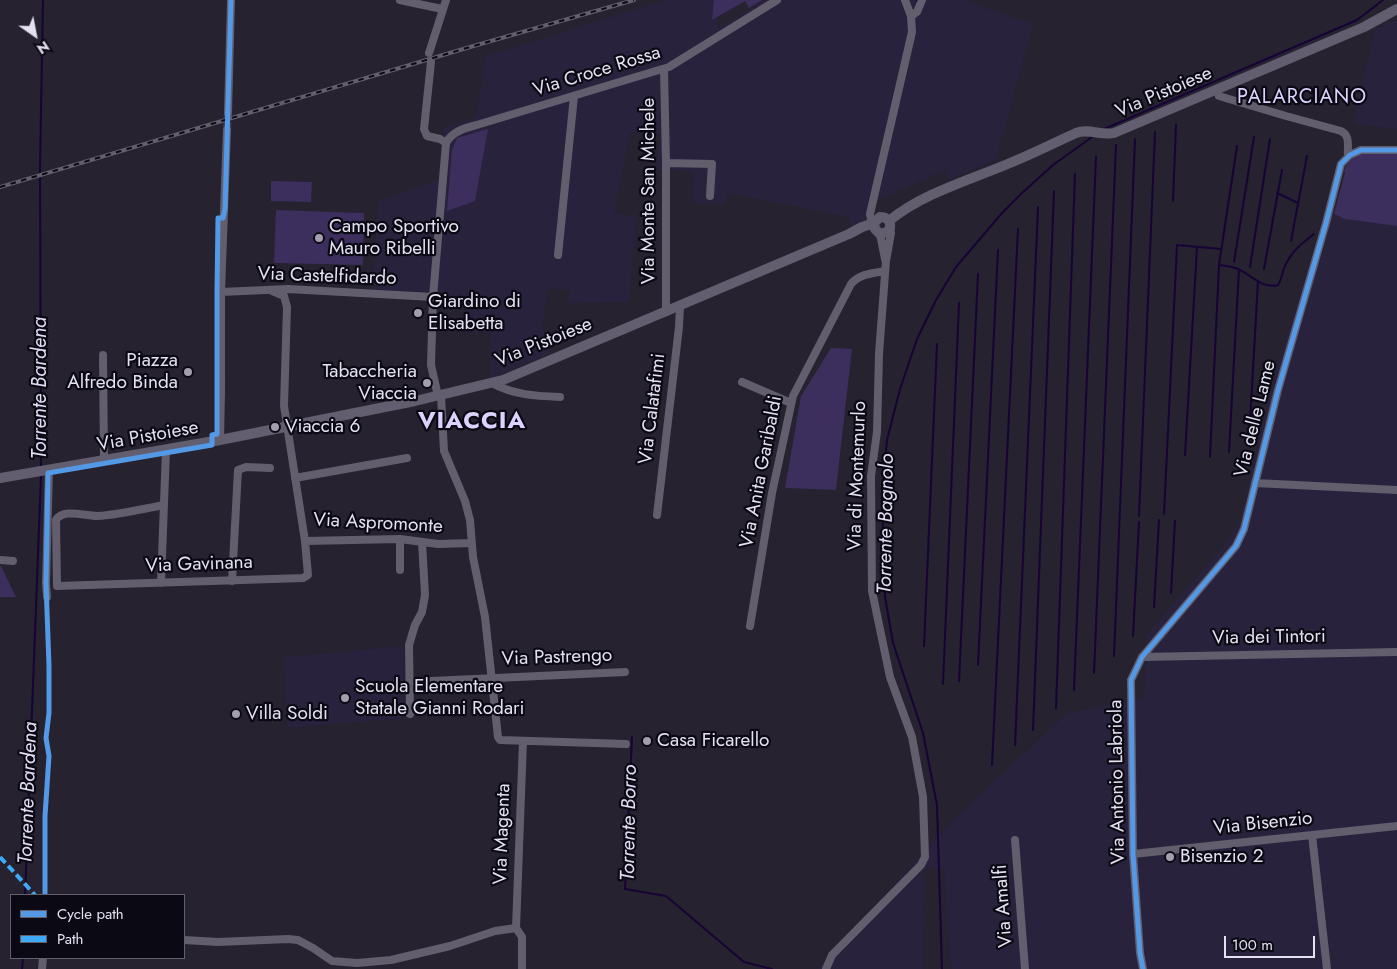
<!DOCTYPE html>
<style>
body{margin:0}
#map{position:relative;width:1397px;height:969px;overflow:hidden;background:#26222f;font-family:Jost,sans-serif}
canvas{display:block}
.legend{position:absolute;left:10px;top:894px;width:175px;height:65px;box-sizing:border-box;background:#0b0913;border:1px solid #625f6c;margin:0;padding:6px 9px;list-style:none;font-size:15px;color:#e4e1f1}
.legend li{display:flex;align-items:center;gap:10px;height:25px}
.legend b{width:25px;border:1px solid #625f6c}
.north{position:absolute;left:10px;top:10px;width:50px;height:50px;-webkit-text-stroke:4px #0b0913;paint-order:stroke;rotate:147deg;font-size:14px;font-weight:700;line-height:20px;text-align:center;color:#e4e1f1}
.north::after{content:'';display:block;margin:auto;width:18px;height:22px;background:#e4e1f1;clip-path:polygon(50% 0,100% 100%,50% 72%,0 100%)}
.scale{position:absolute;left:1224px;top:936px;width:91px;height:22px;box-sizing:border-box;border:2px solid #e4e1f1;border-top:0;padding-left:6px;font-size:15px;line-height:18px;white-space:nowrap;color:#e4e1f1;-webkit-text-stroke:4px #0b0913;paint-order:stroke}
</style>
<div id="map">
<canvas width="1397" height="969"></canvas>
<ul class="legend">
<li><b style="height:6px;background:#5399e6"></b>Cycle path</li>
<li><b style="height:6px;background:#3fa9f5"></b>Path</li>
</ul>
<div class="north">N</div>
<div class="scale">100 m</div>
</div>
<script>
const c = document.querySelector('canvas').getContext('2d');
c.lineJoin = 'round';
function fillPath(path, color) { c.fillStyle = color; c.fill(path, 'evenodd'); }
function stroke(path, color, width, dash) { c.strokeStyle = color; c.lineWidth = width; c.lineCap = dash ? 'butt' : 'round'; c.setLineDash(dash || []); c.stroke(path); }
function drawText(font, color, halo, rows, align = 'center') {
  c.font = font + ' Jost,sans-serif'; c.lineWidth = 4.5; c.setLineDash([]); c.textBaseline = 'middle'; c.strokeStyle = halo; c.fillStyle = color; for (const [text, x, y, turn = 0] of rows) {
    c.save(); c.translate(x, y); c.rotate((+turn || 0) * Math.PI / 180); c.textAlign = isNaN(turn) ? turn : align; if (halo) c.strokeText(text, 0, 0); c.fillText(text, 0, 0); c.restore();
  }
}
fillPath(new Path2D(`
 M666 0H714L718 28 765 0H963L1033 24 996 159 950 180 945 169 867 206V220L852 228 848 217 728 193 724 205 693 203 694 172 656 169 660 134 630 132 614 212 636 218 629 302 567 303 570 290 548 289 542 326 550 353 490 379V333L465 332 468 298 373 289 378 201 437 180 444 128 476 117 486 56Z
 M1397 19V129L1353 124 1375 30Z
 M1325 212 1345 219 1397 226V969H951L944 867 924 870 923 969H817L954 819 1067 713 1144 698 1147 634 1221 549 1239 523 1277 367Z
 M403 646 405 718 287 728 284 657Z`), '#29223d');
fillPath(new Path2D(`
 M714 0H762L749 8 745 1 712 20Z
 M488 129 475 201 447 211 452 150 457 138Z
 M1397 153V226L1345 219 1334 214 1345 172 1344 171C1353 148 1377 153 1397 153Z
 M271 181 312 182 311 202 271 201Z
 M276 210 364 213 363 265 274 263Z
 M831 348 852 349 836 490 785 488 801 396Z
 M0 566H1L16 597H0Z`), '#3c2e5d');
stroke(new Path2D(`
 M917 1V0
 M1104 129 1357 20 1383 0
 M1277 193 1298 203
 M1173 201 1176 125
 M1291 241 1307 156
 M1234 262 1254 137
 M1219 265C1227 266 1233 266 1240 270 1252 276 1263 289 1278 285 1282 279 1282 273 1285 266 1291 252 1301 244 1314 234
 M1250 267 1270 139
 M1264 269 1282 170
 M1249 440 1258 281
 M1229 452 1239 269
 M1185 455 1197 247
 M1210 457 1219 265 1237 146
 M41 468 40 168 43 0
 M1164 514 1177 245 1221 249
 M1139 516 1155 132
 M1171 593 1175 521
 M1154 607 1159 520
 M1133 636 1139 522
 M924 646 937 344
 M1114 656 1135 139
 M978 665 998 250
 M1094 673 1116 145
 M959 681 978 274
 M943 684 959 303
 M1074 690 1096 157
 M1056 708 1075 174
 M1033 730 1054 191
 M632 737 625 889 666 896 744 962 772 969
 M1015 745 1038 207
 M992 765 1018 229
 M25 895 41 475
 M22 969 23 958
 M942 969 937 805 923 733 893 643 885 597 882 496 887 440 900 389 917 339 936 300 956 267 1002 213 1022 193 1053 165 1092 137`), '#170336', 2);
stroke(new Path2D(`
 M227 130 228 113`), '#423f4c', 8, [8, 4]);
stroke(new Path2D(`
 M400 0 442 9
 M911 16 917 12 922 0
 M429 53 446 0
 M431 62 424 129 427 136 440 139 446 143
 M664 69 666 163V312
 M1219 96 1286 116 1341 131C1351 136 1347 147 1348 156
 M228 113 231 0
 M666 163 712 164 710 196
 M874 223 871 219 870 214 912 32 911 16 905 0
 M880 234 885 259
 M558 255 574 96
 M221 292 288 289 433 297
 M103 355 104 460
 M742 382 791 403
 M492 383C513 395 537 396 560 397
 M441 395 444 451 465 501 470 520 473 557 485 617 498 737 500 740 626 744
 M438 396 431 365 433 297 446 143C453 130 467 128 480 124L669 67 777 0
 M220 440 221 391V292L227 130
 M295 478 407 458
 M1255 483 1397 490
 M164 505C142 509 118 515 97 516 85 516 63 508 56 520L57 586 303 578 308 575 305 541 284 406 287 307 284 296 270 290
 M657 515 679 327 680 306
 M305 541 400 539 438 544 472 543
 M0 560 13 561
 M400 570V539
 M232 581 238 470 246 467 270 468
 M161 583 166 450
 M47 597 46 583 49 469
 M750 626 772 493 793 396 851 284C859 274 873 273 885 271
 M1142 657 1397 652
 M410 682 625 672
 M410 714 409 645 415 625 422 612 425 595 422 542
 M1312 835 1327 969
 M1015 840 1025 969
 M1133 854 1397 826
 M516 928 523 741
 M516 928 522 937V969
 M184 940 218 942 288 939 298 940 313 948 332 961 357 963 391 960 450 946 495 931 516 928
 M42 969 43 958
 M826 969 832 955 921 865 925 857 923 797 912 737 890 677 872 591 871 476 877 432 879 354 886 261 891 233 890 228
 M1143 969 1140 953 1133 854 1131 680 1142 657 1236 546 1244 529 1278 390 1326 223 1341 164 1350 155 1361 150H1397`), '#625e6e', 8);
stroke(new Path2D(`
 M889 221C923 193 970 180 1010 163 1032 154 1054 143 1076 133 1089 128 1101 136 1114 133L1364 27 1397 9
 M0 478 220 440 415 401 503 380 849 234 862 227 874 223 880 217C887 217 891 221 890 228L887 232 880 234 875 229 874 223`), '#625e6f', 10);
const rail = new Path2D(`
 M0 187 470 47 634 0`);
stroke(rail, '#625f6c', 4);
stroke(rail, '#0b0913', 2, [5.5]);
stroke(new Path2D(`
 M0 857 35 895`), '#3fa9f5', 4, [8, 4]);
stroke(new Path2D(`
 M45 895V816L49 756 46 738 49 713V666L46 583 48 473 212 445V435L217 434V292L218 218H223L225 209 231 0
 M1143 969 1140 953 1133 854 1131 680 1142 657 1236 546 1244 529 1278 390 1326 223 1341 164 1350 155 1361 150H1397`), '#5399e6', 5);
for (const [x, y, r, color] of [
 [319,238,5,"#a29ead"],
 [418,313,5,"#a29ead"],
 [188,372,5,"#a29ead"],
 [427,383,5,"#a29ead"],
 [275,427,5,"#a29ead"],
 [345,698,5,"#a29ead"],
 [236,714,5,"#a29ead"],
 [647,741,5,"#a29ead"],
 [1170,857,5,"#a29ead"]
]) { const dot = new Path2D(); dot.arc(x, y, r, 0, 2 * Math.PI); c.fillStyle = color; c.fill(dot); stroke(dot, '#0b0913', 2); }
drawText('19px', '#e4e1f1', '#0b0913', [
 ["Via Croce Rossa",597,72,-17],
 ["Via Pistoiese",1164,93,-23],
 ["Via Monte San Michele",649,191,-90],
 ["Via Castelfidardo",327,277,2],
 ["Via Pistoiese",544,343,-22],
 ["Via Calatafimi",653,409,-83],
 ["Via delle Lame",1256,419,-76],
 ["Via Pistoiese",148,437,-10],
 ["Via Anita Garibaldi",762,472,-79],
 ["Via di Montemurlo",858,476,-88],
 ["Via Aspromonte",378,524,3],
 ["Via Gavinana",199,565,-2],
 ["Via dei Tintori",1269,638,-1],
 ["Via Pastrengo",557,658,-2],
 ["Via Antonio Labriola",1118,782,-91],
 ["Via Bisenzio",1263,824,-6],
 ["Via Magenta",503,834,-88],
 ["Via Amalfi",1004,906,-94]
]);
drawText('19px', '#e4e1f1', '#0b0913', [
 ["Campo Sportivo",329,227],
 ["Mauro Ribelli",329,249],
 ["Giardino di",428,302],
 ["Elisabetta",428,324],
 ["Piazza",178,361,"right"],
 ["Alfredo Binda",178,383,"right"],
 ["Tabaccheria",417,372,"right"],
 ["Viaccia",417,394,"right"],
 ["Viaccia 6",285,427],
 ["Scuola Elementare",355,687],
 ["Statale Gianni Rodari",355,709],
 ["Villa Soldi",246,714],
 ["Casa Ficarello",657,741],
 ["Bisenzio 2",1180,857]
], 'left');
c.letterSpacing = '1px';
drawText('20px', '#dbd2fe', '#0b0913', [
 ["PALARCIANO",1302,98]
]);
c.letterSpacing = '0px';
drawText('italic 20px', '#e1dcf3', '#0b0913', [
 ["Torrente Bardena",41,388,-90],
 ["Torrente Bagnolo",887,524,-89],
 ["Torrente Bardena",29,793,-88],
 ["Torrente Borro",630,823,-89]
]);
c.letterSpacing = '1px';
drawText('bold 24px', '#dbd2fe', '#0b0913', [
 ["VIACCIA",472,422]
]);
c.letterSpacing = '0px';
</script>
